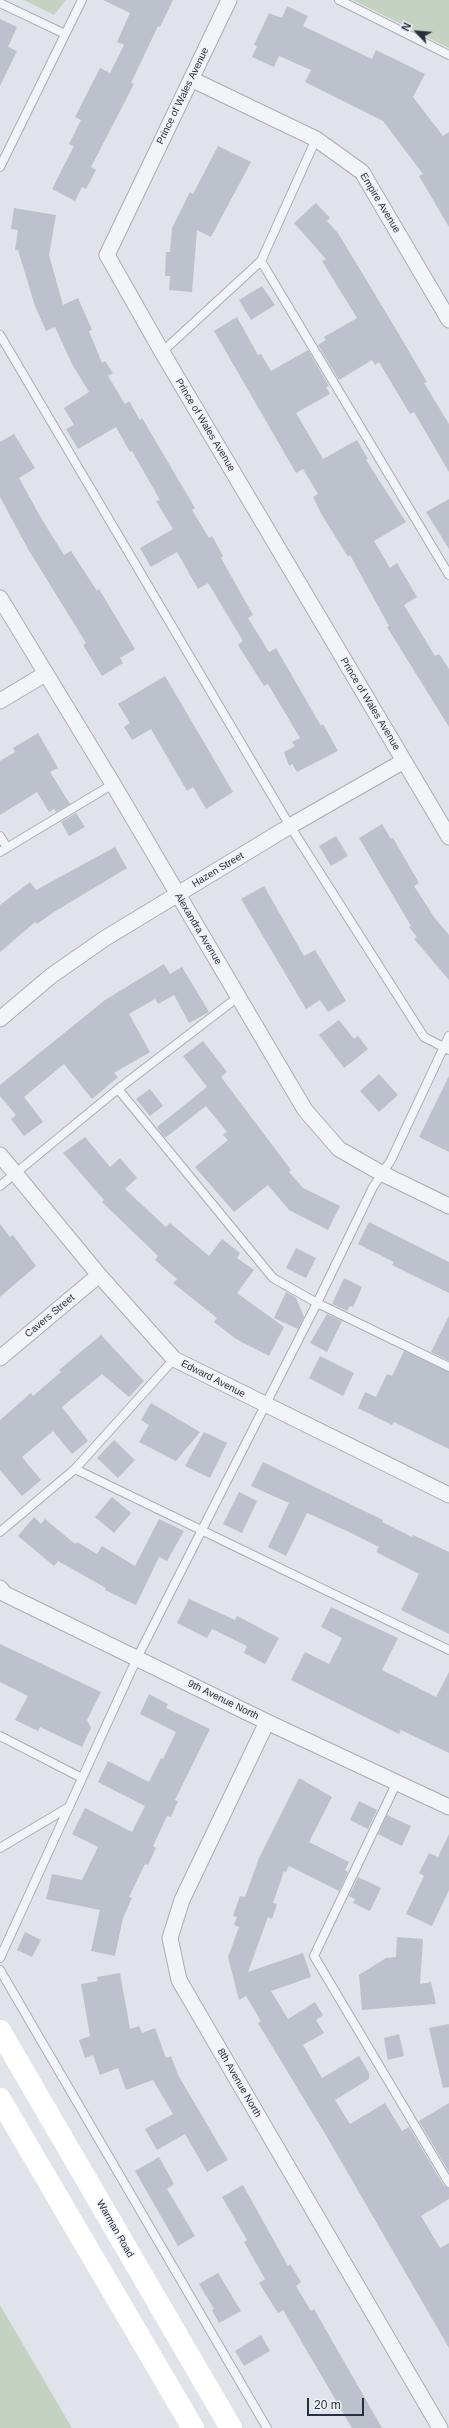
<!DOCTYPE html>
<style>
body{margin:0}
#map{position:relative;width:449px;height:2428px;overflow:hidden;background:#e0e3e9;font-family:Arial,sans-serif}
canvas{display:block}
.north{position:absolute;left:397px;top:12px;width:40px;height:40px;-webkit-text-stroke:3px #eff2f6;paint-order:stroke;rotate:296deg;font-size:11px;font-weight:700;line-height:16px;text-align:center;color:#282f40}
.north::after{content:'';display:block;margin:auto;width:14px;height:18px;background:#282f40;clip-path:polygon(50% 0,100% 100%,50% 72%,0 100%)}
.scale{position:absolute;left:307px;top:2398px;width:57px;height:18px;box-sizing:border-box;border:2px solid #282f40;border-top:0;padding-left:5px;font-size:12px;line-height:14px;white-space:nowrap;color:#282f40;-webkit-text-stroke:3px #eff2f6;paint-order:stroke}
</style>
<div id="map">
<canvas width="449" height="2428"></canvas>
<div class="north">N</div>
<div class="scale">20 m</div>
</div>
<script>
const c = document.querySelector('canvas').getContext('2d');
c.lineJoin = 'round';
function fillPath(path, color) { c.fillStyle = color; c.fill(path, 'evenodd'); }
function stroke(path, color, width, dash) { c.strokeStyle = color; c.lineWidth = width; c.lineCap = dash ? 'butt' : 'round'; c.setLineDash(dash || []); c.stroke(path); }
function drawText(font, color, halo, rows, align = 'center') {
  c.font = font + ' Arial,sans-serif'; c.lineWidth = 3; c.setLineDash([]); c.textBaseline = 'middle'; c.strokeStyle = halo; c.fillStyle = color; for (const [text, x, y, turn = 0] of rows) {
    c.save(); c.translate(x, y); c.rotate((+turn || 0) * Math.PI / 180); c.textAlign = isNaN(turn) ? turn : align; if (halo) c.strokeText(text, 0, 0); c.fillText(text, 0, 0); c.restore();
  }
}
fillPath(new Path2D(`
 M24 0H66L54 15Z
 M353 0H449V48Z
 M0 2305 72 2428H0Z`), '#c4d3c1');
fillPath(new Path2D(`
 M103 0H173L160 27 158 26 131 83 134 84 91 167 96 170 86 189 82 187 75 201 52 189 74 146 69 144 81 120 75 117 100 68 110 73 124 45 117 42 130 13Z
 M287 6 308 16 303 26 372 59 376 50 425 74 413 97 443 136 449 132V227L419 176 423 174 383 121 305 82 311 70 279 56 274 67 252 57 257 46 254 45 269 13 282 18Z
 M0 19 17 27 8 47 17 51 0 86Z
 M218 146 251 162 211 237 197 230 192 292 169 290 170 276H165L166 252H170L172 228 190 192 193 194Z
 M316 203 330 218 327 221 338 233 394 326 427 382 424 383 449 424V472L414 412 410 414 379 362 375 365 372 360 339 380 318 345 326 340 324 337 357 318 322 261 326 259 294 223Z
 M14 208 56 215 49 255 63 305 78 298 92 330 89 331 102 363 105 361 113 373 108 376 125 404 129 401 140 420 142 418 195 508 192 510 209 538 212 536 223 556 221 558 253 615 248 618 269 652 276 648 321 726 323 724 338 751 297 772 292 764 289 766 284 752 295 746 292 742 300 738 268 684 264 686 238 645 243 641 208 583 198 589 177 552 151 567 140 548 173 529 156 501 160 500 132 451 130 452 116 427 78 449 66 429 74 425 64 408 89 392 72 364 55 327 46 331 35 306 18 250H15L18 230 11 229Z
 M262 286 275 305 251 320 239 300Z
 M237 317 258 355 261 354 271 371 308 350 329 386 326 387 330 394 296 413 323 459 357 440 368 459 366 460 406 522 374 541 390 568 397 563 417 597 404 605 435 656 439 654 449 669V727L387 627 389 626 350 555 348 557 322 515 313 497 318 494 303 469 296 473 214 331Z
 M14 434 35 468 19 478 41 518 64 555 71 551 97 591 99 589 135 649 120 658 123 663 102 676 83 645 86 643 28 549 0 497V442Z
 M449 499V549L426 512Z
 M165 676 233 792 206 809 193 787 187 791 151 729 132 740 124 727 130 723 118 704Z
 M38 733 58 768 50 772 70 804 56 812 54 809 49 812 37 792 0 815V761L15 752 13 748Z
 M76 813 85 827 69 836 61 822Z
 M382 824 391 839 393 838 419 883 414 886 434 917 449 935V980L414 939 417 937 409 927 411 926 359 838Z
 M336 836 348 856 331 866 319 846Z
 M115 847 127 868 54 912 37 924 35 922 0 952V905L30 882 36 890Z
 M264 886 304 956 315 950 346 1001 328 1012 320 1000 306 1009 241 899Z
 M164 964 170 974 182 967 209 1012 189 1023 174 995 158 1004 155 999 129 1014 150 1052 114 1073 118 1077 92 1099 64 1064 24 1097 43 1122 24 1136 11 1119 16 1115 0 1096V1085L105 1000Z
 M339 1020 354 1039 358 1036 368 1049 344 1068 319 1035Z
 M203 1041 227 1072 221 1077 291 1170 289 1172 303 1188 340 1206 328 1230 289 1210 268 1185 234 1212 195 1167 228 1140 223 1135 227 1132 206 1106 165 1138 157 1127 207 1087 183 1056Z
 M379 1074 398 1095 379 1112 360 1091Z
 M449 1076V1152L419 1137Z
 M150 1089 163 1106 150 1116 136 1099Z
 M85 1137 110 1167 120 1158 137 1178 125 1189 166 1227 170 1223 209 1256 222 1239 240 1253 237 1258 254 1270 237 1293 284 1327 269 1356 236 1339 214 1322 217 1318 173 1283 177 1279 155 1260 158 1256 102 1202 104 1200 63 1153Z
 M369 1222 449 1262V1293L392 1265 394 1262 358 1244Z
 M0 1224 10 1237 13 1235 36 1266 0 1297Z
 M296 1248 316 1258 306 1278 286 1268Z
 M344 1278 362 1287 353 1307 350 1306 347 1311 332 1304Z
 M286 1292 296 1298 304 1317 298 1329 274 1318Z
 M327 1314 342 1321 327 1352 310 1343Z
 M449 1316V1361L431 1352Z
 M101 1335 144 1381 129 1397 102 1374 62 1407 88 1441 72 1454 53 1431 22 1457 41 1480 22 1496 0 1470V1420L31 1393 33 1396 61 1372 59 1370Z
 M404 1351 449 1372V1449L394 1422 392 1425 358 1408 365 1392 376 1397 387 1374 392 1376Z
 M320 1356 354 1373 343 1396 309 1378Z
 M151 1403 200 1432 176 1461 139 1442 149 1425 141 1420Z
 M204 1432 227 1443 210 1478 185 1466Z
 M114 1440 135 1460 118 1478 97 1458Z
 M263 1462 383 1520 382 1522 412 1537 413 1535 449 1552V1634L401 1610 419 1574 376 1552 379 1547 347 1531 307 1513 286 1556 268 1547 289 1503 251 1486Z
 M239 1492 257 1501 242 1533 223 1524Z
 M112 1497 131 1513 114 1533 95 1517Z
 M34 1517 41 1524 45 1519 75 1544 77 1542 97 1554 102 1546 135 1566 159 1519 184 1531 167 1561 159 1557 136 1605 105 1590 106 1588 58 1561 54 1566 18 1536Z
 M189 1599 235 1620 237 1616 279 1638 265 1664 244 1653 247 1646 212 1629 207 1638 177 1623Z
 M331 1607 398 1638 382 1670 436 1697 449 1672V1753L401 1730 399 1734 291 1680 305 1652 329 1664 342 1638 321 1627Z
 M0 1644 101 1692 87 1720 91 1728 82 1747 40 1727 38 1731 15 1720 28 1696 0 1682Z
 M149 1694 168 1704 166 1708 210 1729 175 1800 178 1801 171 1817 167 1816 153 1846 156 1848 148 1865 145 1864 129 1897 132 1898 123 1918 115 1956 91 1951 100 1910 46 1899 52 1874 82 1880 98 1847 72 1834 85 1808 132 1832 145 1806 98 1782 108 1761 149 1782 161 1758 163 1759 176 1732 140 1714Z
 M299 1778 332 1797 309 1842 349 1862 345 1870 348 1872 339 1891 289 1866 286 1872 284 1871 273 1903 277 1904 272 1919 268 1917 248 1972 303 1953 311 1977 271 1991 288 2019 315 2002 323 2015 316 2020 324 2033 303 2045 322 2078 359 2056 369 2073V2079L335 2100 350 2124 385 2103 402 2131 409 2127 444 2186 449 2188V2199L421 2216 440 2248 449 2243V2348L327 2137 258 2023 261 2021 246 1996 239 2000 228 1957 239 1927 234 1925 237 1917 233 1916 240 1896 245 1897 259 1858Z
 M359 1801 377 1810 368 1829 350 1820Z
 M387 1815 411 1826 402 1846 378 1834Z
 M449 1834V1890L432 1926 406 1914 424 1876 419 1873 429 1853 438 1857Z
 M358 1877 381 1888 370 1911 353 1903 355 1899 349 1896Z
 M25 1932 41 1940 32 1957 17 1950Z
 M397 1937 423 1939 420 1984 431 1982 436 2004 362 2010 359 1975 386 1958 396 1957Z
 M120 1973 130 2029 139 2026 142 2033 155 2028 166 2058 171 2056 178 2075 228 2160 207 2172 185 2134 157 2150 145 2129 173 2114 153 2080 126 2090 118 2068 100 2075 93 2055 85 2058 79 2040 90 2036 81 1984 98 1981 97 1977Z
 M449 2024V2087L443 2088 429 2028Z
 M399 2034 404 2056 388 2060 384 2038Z
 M449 2103V2172L419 2121Z
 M159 2157 174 2184 167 2189 195 2236 178 2246 135 2171Z
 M243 2185 288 2266 290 2264 301 2282 296 2286 311 2311 314 2309 382 2428H352L283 2310 278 2313 259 2283 265 2279 244 2242 247 2240 222 2197Z
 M218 2273 241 2311 219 2323 212 2310 214 2309 199 2284Z
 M261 2335 270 2351 244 2366 235 2351Z`), '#bdc1cc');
const service = new Path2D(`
 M339 0 449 55
 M0 3 65 34
 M0 167 82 0
 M261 261 449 575
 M0 335 290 826 424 1037 449 1050
 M162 352 261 261 316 139
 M0 836 6 846
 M0 852 113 784
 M118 1089 273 1278 317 1303 449 1367
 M0 1186 118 1089 238 997
 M75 1469 449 1650
 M0 1532 75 1469 174 1359
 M0 1736 82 1778
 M397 1782 314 1956 449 2183
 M0 1848 69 1807
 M0 1958 137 1658 317 1303 373 1187 391 1160 449 1036
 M0 1970 267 2428`);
const minor = new Path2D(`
 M229 0 107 255 162 352 449 837
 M191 79 316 139 362 172 449 320
 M0 598 113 784 305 1110 339 1149 381 1173 449 1206
 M0 701 45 674
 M0 1019 51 976 104 939 290 826 404 761
 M0 1155 99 1275 174 1359 449 1495
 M0 1358 99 1275
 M0 1588 5 1594 267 1722 449 1807
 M267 1722 182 1900 170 1938 179 1980 440 2428`);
stroke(service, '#a9adb6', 10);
stroke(minor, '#a9adb6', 17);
stroke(service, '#f3f4f7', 8);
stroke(minor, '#f3f4f7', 15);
stroke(new Path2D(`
 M0 2031 231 2428
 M0 2099 193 2428`), '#fff', 22);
drawText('10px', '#282f40', '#eff2f6', [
 ["Prince of Wales Avenue",183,96,-64],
 ["Empire Avenue",380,203,59],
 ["Prince of Wales Avenue",205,425,59],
 ["Prince of Wales Avenue",370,704,59],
 ["Hazen Street",218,870,-31],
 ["Alexandra Avenue",198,929,59],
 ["Cavers Street",50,1316,-40],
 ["Edward Avenue",213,1379,27],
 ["9th Avenue North",223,1700,26],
 ["8th Avenue North",239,2083,60],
 ["Warman Road",115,2229,60]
]);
</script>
